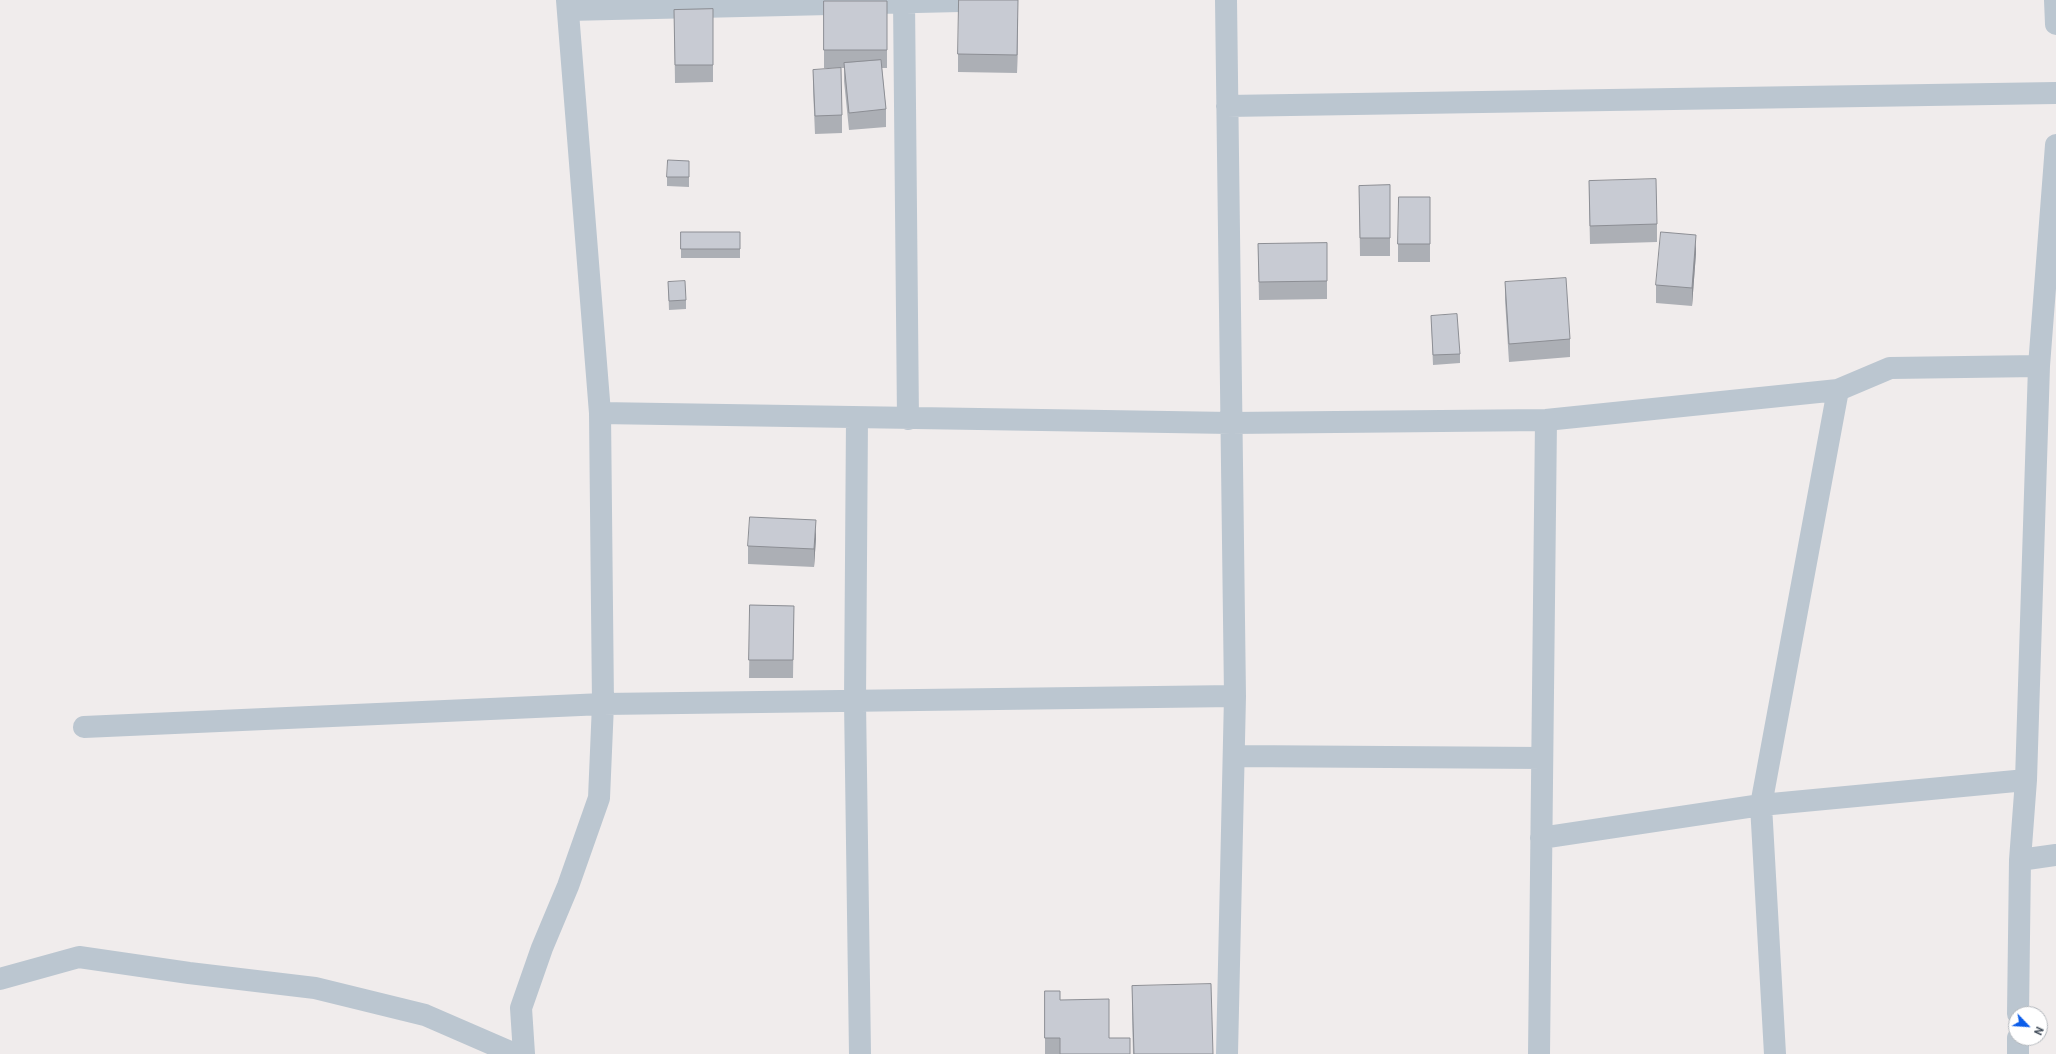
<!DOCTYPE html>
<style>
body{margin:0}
#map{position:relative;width:2056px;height:1054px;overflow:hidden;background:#f0ecec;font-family:Roboto,sans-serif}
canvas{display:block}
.north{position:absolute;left:2008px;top:1006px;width:40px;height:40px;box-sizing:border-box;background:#fff;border:1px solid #b4b8bd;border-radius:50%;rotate:115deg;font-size:11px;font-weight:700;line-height:16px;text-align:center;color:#434e5b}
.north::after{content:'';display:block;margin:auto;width:14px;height:18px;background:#0b5dea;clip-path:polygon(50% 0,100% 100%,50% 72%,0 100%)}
</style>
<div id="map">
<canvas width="2056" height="1054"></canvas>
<div class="north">N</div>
</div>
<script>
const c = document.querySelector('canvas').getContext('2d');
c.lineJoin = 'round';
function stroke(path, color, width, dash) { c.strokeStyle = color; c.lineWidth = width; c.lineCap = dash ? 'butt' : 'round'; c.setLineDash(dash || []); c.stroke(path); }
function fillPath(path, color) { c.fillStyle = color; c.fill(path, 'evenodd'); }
stroke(new Path2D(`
 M904 0 908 419
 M1226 0 1235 696 1227 1054
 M2055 0 2056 24
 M568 10 1004 0
 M1227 106 2056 93
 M600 413 1231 423 1546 420 1838 390 1890 368 2039 366
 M857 418 855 701 860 1054
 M84 727 603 704 1235 696
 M1234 756 1542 758
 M1541 838 1761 805 2026 780
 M2020 860 2056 855
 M0 979 79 957 189 973 315 988 425 1015 515 1054
 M2018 1014 2020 860 2026 780 2039 366 2056 145
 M524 1054 521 1008 542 948 568 886 599 798 603 704 600 413 567 0
 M1539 1054 1546 420
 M1775 1054 1761 805 1838 390
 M2018 1054V1038`), '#bbc6d0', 22);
fillPath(new Path2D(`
 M824 1H887V68H882L886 109V127L849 130 844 81V68H824Z
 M713 9V82L675 83 674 10Z
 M1018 18 1017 73 958 72V54Z
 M813 70 842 115V133L815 134 813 88Z
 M689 170V187L667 186V177Z
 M1589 181 1657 224V242L1590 244 1589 199Z
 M1390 185V256H1360L1359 186Z
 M1430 197V262H1398V244Z
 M681 232H740V258H681Z
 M1327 243V299L1259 300 1258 244Z
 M1696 253 1692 306 1656 303V285Z
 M668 282 686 300V309L669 310Z
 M1505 282 1570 339V357L1509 362 1505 300Z
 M1431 316 1460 354V363L1433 365Z
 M816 538 814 567 748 564V546Z
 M750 605 794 606 793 678H749Z
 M1132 986 1213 1054H1133L1132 1012Z
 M1045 991 1060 1000 1130 1054H1045Z`), '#acafb5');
fillPath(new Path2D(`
 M1018 0V18L1017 73V55Z
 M1696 235V253L1692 306V288Z
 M816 520V538L814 567V549Z`), '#8c8e94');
const building = new Path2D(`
 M959 0H1018L1017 55 958 54Z
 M824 1H887V50H824Z
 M713 9V65H675L674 10Z
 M881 60 886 109 849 113 844 63Z
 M841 68 842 115 815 116 813 70Z
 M668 160 689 161V177H667Z
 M1656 179 1657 224 1590 226 1589 181Z
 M1390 185V238H1360L1359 186Z
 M1399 197H1430V244H1398Z
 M681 232H740V249H681Z
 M1661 232 1696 235 1692 288 1656 285Z
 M1327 243V281L1259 282 1258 244Z
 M1566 278 1570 339 1509 344 1505 282Z
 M685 281 686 300 669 301 668 282Z
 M1457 314 1460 354 1433 355 1431 316Z
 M750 517 816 520 814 549 748 546Z
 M750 605 794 606 793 660H749Z
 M1211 984 1213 1054H1134L1132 986Z
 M1045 991H1060V1000L1109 999V1038H1130V1054H1060V1038H1045Z`);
fillPath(building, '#c8cbd3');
stroke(building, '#8c8e94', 1);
</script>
